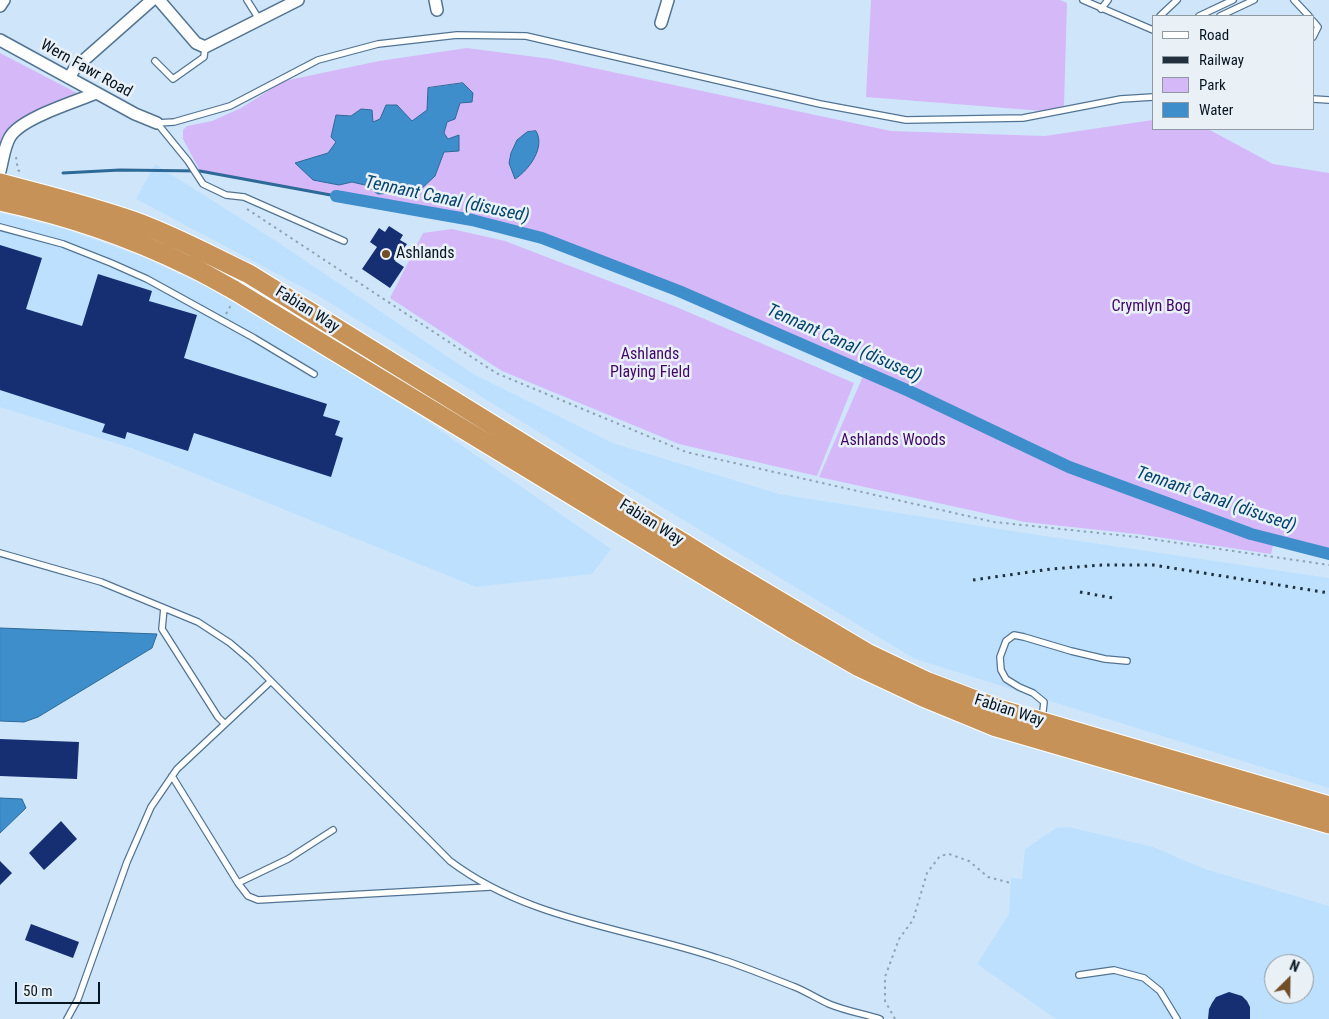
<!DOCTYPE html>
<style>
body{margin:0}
#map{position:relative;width:1329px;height:1019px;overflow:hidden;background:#cfe6fa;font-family:"Roboto Condensed",sans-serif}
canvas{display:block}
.legend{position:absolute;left:1152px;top:15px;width:162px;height:115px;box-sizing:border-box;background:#e9f1f7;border:1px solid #8f99a1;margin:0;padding:6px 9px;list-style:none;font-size:15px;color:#071520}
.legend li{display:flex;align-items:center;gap:10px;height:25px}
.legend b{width:25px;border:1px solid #8f99a1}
.north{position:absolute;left:1264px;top:954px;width:50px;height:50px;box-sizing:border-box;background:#e9f1f7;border:1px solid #8f99a1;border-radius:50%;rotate:23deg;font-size:14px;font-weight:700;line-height:20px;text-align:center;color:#071520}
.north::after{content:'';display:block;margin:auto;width:18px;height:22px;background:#724e28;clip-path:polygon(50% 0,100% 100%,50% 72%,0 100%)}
.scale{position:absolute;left:15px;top:982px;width:85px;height:22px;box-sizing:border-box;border:2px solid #071520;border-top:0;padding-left:6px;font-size:15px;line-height:18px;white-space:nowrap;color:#071520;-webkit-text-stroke:4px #e9f1f7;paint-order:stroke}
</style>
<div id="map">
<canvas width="1329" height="1019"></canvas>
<ul class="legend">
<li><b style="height:6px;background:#fff"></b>Road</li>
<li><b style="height:6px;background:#21303c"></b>Railway</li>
<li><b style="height:14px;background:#d5b8f8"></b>Park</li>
<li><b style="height:14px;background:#3e8ecc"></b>Water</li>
</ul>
<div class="north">N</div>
<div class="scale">50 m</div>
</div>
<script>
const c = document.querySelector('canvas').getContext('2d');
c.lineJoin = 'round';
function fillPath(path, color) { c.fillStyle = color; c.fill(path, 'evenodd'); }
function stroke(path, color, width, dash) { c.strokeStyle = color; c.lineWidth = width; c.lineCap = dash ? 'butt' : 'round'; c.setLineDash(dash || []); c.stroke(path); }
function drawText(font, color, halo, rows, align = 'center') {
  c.font = font + ' "Roboto Condensed",sans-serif'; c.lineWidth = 5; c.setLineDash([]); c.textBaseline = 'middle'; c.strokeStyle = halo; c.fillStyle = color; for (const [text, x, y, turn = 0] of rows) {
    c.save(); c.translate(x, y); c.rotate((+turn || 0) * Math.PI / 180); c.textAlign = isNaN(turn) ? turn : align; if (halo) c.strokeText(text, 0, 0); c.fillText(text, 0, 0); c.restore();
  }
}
fillPath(new Path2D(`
 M155 164 276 241 475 375 613 443 779 494 1012 531 1329 578V788L915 659 605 473 317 295 136 199Z
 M0 213 64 229 104 243 145 258 215 291 326 358 418 415 611 549 592 574 476 587 134 449 0 407Z
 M1069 827 1153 847 1205 869 1329 906V1019H1056L977 964 1009 914 1011 878 1022 879 1025 849 1056 828ZM1274 964H1304V994H1274Z`), '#bde0fe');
fillPath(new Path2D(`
 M871 0H1060L1067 3 1064 106 1043 111 866 97Z
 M467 48 551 59 891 131 1045 136 1153 120V129H1208L1273 164 1329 173V554L1251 534 1069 467 909 391 679 291 542 238 472 220 200 171 183 139V130L187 126 212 121 241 108 284 81 379 61Z
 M0 53 81 95 45 109 0 149Z
 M452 229 505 241 674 306 854 383 817 476 679 444 502 371 390 298 423 233Z
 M864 374 1068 468 1250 536 1274 542 1271 554 1137 534 1025 522 819 477Z`), '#d5b8f8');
const water = new Path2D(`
 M463 83 473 93 472 102 460 103 455 119 447 122 444 133 448 139 459 135V151L444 152 435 176 420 190 405 186 403 183 392 193 378 194 365 185 352 182 339 185 313 180 295 163 328 153 336 142 331 137 336 115 351 116 361 109 372 110 373 122 380 119 386 105H397L412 121 427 110 428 88Z
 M536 131C546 147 529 170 515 179L509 163 511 153 517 140 527 132Z
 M0 628 157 634 152 648 38 717 24 722 0 721Z
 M0 798 22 799 26 808 0 833Z`);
fillPath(water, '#3e8ecc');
stroke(water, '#2e6a98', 1);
stroke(new Path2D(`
 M63 173 120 170 200 171 336 196`), '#2e6a98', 3);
stroke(new Path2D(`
 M336 196 472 220 542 238 679 291 909 391 1069 467 1251 534 1329 554`), '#3e8ecc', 12);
fillPath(new Path2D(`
 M389 226 403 235 400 240 407 244 395 261 404 267 390 288 362 269 377 247 370 242 379 228 385 232Z
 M0 245 42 258 26 309 82 326 98 274 152 291 149 301 197 315 184 358 327 404 323 416 340 421 335 435 343 438 331 477 194 433 188 451 127 432 125 439 102 432 105 424 0 390Z
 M0 739 79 742 77 779 0 776Z
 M61 821 77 839 44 870 29 853Z
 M0 861 12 873 0 885Z
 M31 924 79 942 73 958 25 940Z
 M1229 992 1242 996 1247 1001 1250 1007V1019H1208L1209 1009 1212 1003 1216 997Z`), '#162e72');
const service = new Path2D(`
 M247 0 259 19
 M1083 0 1153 30
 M1294 0 1309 16
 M1101 9 1108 0
 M1160 16 1177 0
 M1199 16 1233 0
 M1220 16 1254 0
 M1313 21 1318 27 1313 37
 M155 61 173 79 204 57 205 47
 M1313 99 1329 100
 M157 123 174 122 230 106 318 60 378 44 457 35 526 36 820 104 906 120 1023 118 1121 99 1153 97
 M157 123 188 161 203 184 226 195 244 197 344 241
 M0 227 63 244 111 263 147 279 254 338 314 374
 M0 553 101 582 198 622 230 643 250 660 450 861C528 920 627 928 717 958 743 966 769 977 795 987 807 992 818 999 829 1004 846 1011 864 1014 880 1019
 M164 608 162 629 218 717 225 724
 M1042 720 1044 702 1033 693 1019 687 1006 679 1001 670 1000 657 1006 641 1014 635 1024 637 1071 651 1105 659 1127 661
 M172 776 238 883 248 896 258 900 490 887
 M238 883 288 859 333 830
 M1079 975 1114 970 1144 978 1160 991 1177 1019
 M67 1019 78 999 127 862 151 807 177 769 271 681`);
const minor = new Path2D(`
 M159 0 196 43 205 47 298 0
 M435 0 437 10
 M0 6 4 0
 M661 23 668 0
 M0 40 135 114 157 123
 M69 78 75 68 152 0
 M0 171C3 160 4 147 10 137 21 118 75 102 96 93`);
const trunk = new Path2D(`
 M0 183C45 195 90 206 133 221 173 235 211 256 249 274L719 565 867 653 928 682 999 709 1329 806
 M0 201C65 215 128 236 187 265 203 272 219 282 234 290L791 628 859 667 923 697 996 727 1329 824`);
stroke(service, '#527492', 8);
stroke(minor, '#527492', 14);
stroke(trunk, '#fff', 21);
stroke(new Path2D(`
 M16 157 18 170 22 173
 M247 209 496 373 686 452 994 522 1137 537 1329 565
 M226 314 231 305
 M895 1019 885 1001V977L899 939 913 920 927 873 940 856 949 854 969 861 988 877 1011 883`), '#8fa3b4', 2, [2.5, 4]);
stroke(service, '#fff', 5.5);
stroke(minor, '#fff', 11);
stroke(trunk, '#c69258', 19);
stroke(new Path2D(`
 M973 580 1051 569 1102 565H1153L1329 593
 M1080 592 1113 598`), '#21303c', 3, [2.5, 5]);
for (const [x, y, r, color] of [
 [386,254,5,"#724e28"]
]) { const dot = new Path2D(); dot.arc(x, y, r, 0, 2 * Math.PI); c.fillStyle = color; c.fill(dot); stroke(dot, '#e9f1f7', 2); }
drawText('16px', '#071520', '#e9f1f7', [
 ["Wern Fawr Road",86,69,29],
 ["Fabian Way",307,310,32],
 ["Fabian Way",651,523,32],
 ["Fabian Way",1009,711,18]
]);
drawText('16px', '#071520', '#e9f1f7', [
 ["Ashlands",396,254]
], 'left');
drawText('16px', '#43056a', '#e9f1f7', [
 ["Crymlyn Bog",1151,307],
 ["Ashlands",650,355],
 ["Playing Field",650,373],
 ["Ashlands Woods",893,441]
]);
drawText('italic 18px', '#03436c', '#e9f1f7', [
 ["Tennant Canal (disused)",447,200,12],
 ["Tennant Canal (disused)",844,344,24],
 ["Tennant Canal (disused)",1216,500,19]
]);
</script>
